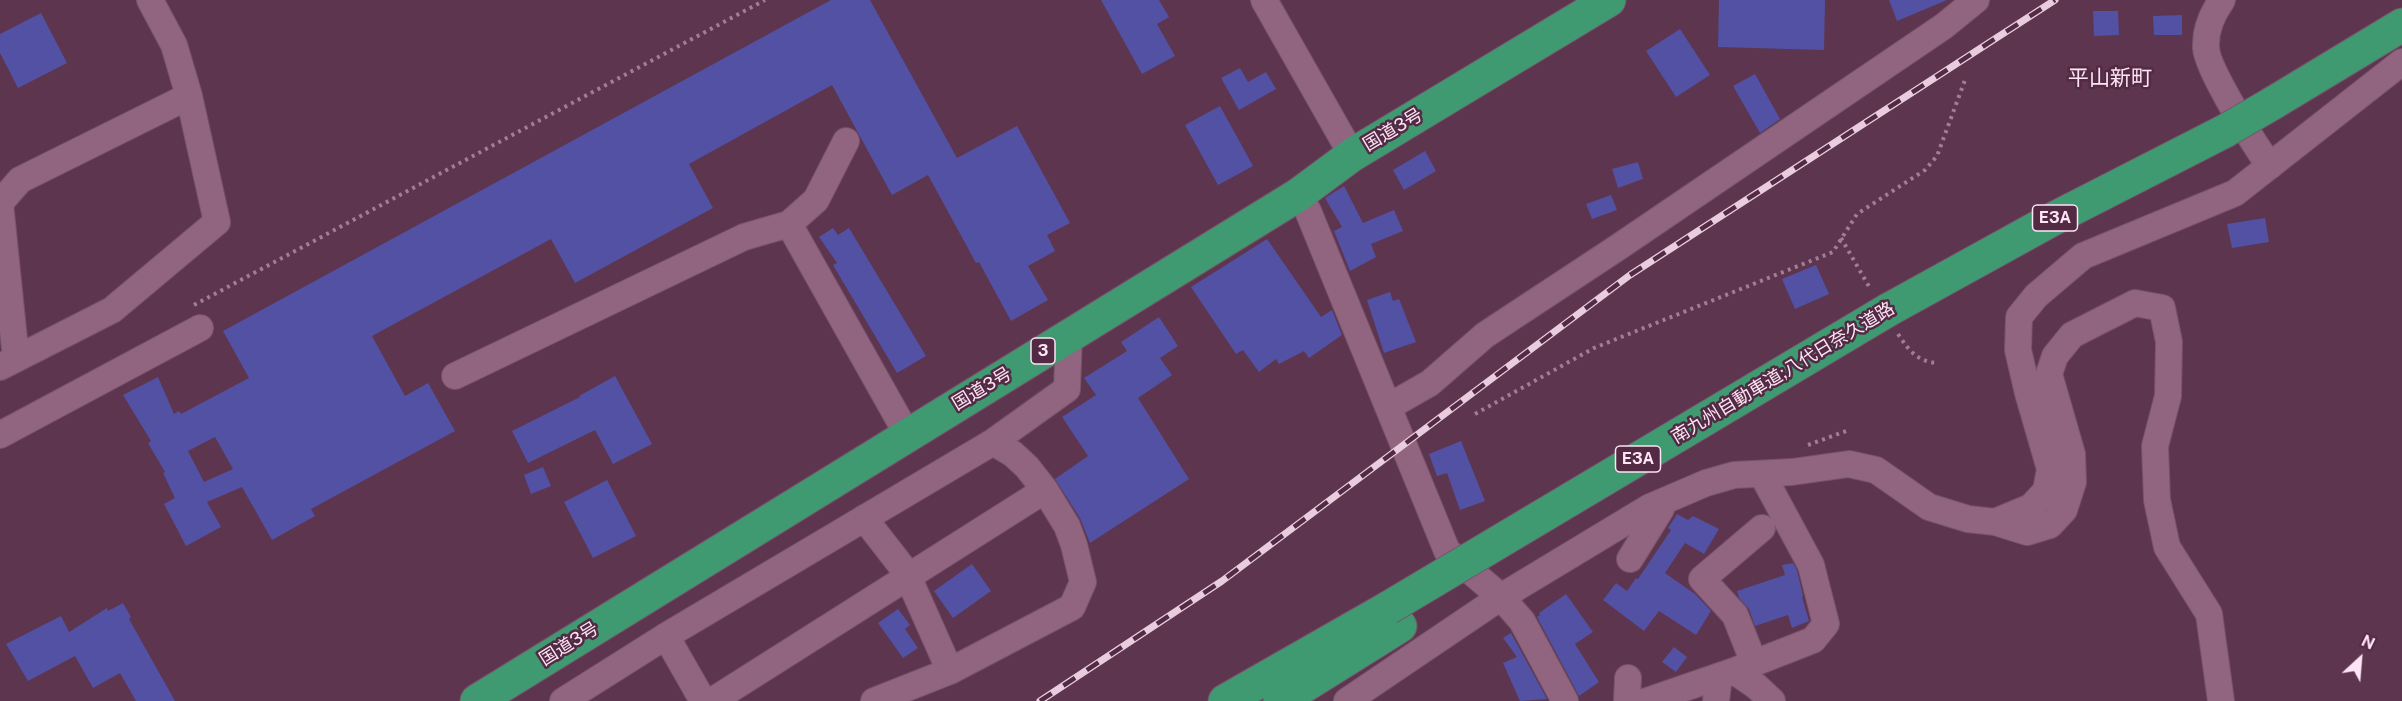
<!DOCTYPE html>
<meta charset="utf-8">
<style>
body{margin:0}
#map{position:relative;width:2402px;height:701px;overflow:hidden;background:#5d354f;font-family:"Public Sans",sans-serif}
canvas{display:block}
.north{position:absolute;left:2330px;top:629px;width:60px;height:60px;-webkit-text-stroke:4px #522a44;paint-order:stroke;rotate:26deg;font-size:16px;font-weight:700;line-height:24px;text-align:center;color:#fee4f4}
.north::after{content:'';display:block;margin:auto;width:21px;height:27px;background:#fee4f4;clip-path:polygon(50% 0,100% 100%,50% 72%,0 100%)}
</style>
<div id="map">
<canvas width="2402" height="701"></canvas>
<div class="north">N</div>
</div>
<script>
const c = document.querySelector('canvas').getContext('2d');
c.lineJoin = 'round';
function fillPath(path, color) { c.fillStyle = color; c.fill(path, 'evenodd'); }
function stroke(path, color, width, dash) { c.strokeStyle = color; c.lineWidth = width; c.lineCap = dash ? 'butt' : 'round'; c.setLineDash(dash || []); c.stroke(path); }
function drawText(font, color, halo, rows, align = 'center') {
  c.font = font + ' "Public Sans","Noto Sans JP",sans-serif'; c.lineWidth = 5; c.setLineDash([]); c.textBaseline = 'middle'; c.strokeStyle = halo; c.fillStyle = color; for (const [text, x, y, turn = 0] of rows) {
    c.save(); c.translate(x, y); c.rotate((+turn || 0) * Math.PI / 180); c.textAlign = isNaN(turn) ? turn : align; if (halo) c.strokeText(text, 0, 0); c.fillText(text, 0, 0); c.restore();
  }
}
fillPath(new Path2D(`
 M831 0H870L957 158 1017 126 1070 223 1047 235 1055 251 1028 266 1048 300 1011 321 979 262 976 263 928 175 892 195 832 85 689 164 713 208 575 283 551 239 372 336 405 396 428 383 455 431 311 509 315 516 272 540 242 487 207 502 221 527 186 546 164 504 175 498 163 473 165 472 148 443 151 441 123 395 158 377 174 414 179 411 181 414 249 378 223 331ZM215 437 233 469 204 482 188 451Z
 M1101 0H1159L1169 17 1157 24 1175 56 1142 74Z
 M1719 0H1825L1824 50 1718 47Z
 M1889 0H1947L1897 21Z
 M2093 11H2118L2119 35 2094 36Z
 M41 13 67 63 18 88 0 53V34Z
 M2182 15V35H2154L2153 16Z
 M1680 29 1710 75 1676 97 1646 51Z
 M1240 68 1248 82 1266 72 1276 89 1239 110 1221 78Z
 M1755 74 1780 119 1760 133 1733 86Z
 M1220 106 1253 166 1218 185 1185 125Z
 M1425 151 1436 171 1404 190 1393 170Z
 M1638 162 1643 179 1618 188 1612 169Z
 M1344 186 1363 223 1394 210 1403 231 1371 244 1376 257 1350 271 1334 231 1342 227 1325 198Z
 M1611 195 1617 210 1592 219 1586 204Z
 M2265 218 2269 242 2232 248 2227 224Z
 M833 228 838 235 849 228 926 356 897 373 833 265 837 263 819 237Z
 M1267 239 1321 317 1332 310 1342 335 1309 358 1304 351 1279 364 1276 359 1259 372 1243 350 1236 354 1191 287Z
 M1816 265 1829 294 1795 309 1782 279Z
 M1390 292 1393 301 1399 299 1416 342 1384 353 1367 300Z
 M1159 317 1178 346 1160 358 1172 375 1138 398 1189 479 1090 543 1080 518 1055 479 1088 456 1062 417 1096 395 1084 378 1127 351 1121 342Z
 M615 376 652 444 613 464 595 430 528 463 512 431 580 397 579 396Z
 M1461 441 1485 501 1460 510 1447 473 1437 476 1429 454Z
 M543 467 551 486 531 494 524 475Z
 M607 480 636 536 593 558 564 502Z
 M1677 514 1688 520 1693 516 1719 529 1704 554 1685 543 1665 573 1695 594 1711 611 1696 635 1659 611 1644 631 1603 600 1616 583 1627 591 1636 578 1638 579 1671 530 1668 528Z
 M1793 563 1797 570 1803 596 1802 597 1809 621 1792 628 1788 615 1755 626 1749 609 1739 598 1737 591 1785 575 1782 565Z
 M972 564 991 591 953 618 934 591Z
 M1566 594 1593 632 1575 644 1599 682 1579 696 1537 617 1540 615 1539 613Z
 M123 603 131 617 129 619 175 701H136L120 673 93 688 75 656 28 681 6 644 61 616 69 632 107 608 108 611Z
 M898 609 910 625 905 629 918 648 903 658 878 623Z
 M1511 633 1547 699 1520 701 1503 663 1517 657 1503 638Z
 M1674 647 1687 657 1676 672 1662 662Z`), '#5351a3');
const minor = new Path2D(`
 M1264 0 1352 155
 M2222 0C2212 14 2205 30 2206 48 2207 69 2256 147 2270 166
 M1298 195 1308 211 1447 551 1501 597 1522 621 1565 701
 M789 224 907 434
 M16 359 0 203 20 180 189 96
 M0 367 112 310 217 222 189 96 174 45 150 0
 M455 376 744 237 789 224 816 200 846 141
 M1388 407 1430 383 1485 335 1617 248 1944 26 1976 0
 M0 435 200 328
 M864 518 906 572 950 671
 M1995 522 2031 507 2046 491 2050 469 2028 393 2018 350 2019 317 2036 296 2083 256 2235 193 2402 62
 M1630 559 1661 509 1662 502
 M666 636 703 701
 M1754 663 1735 615 1702 579 1762 528
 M1734 671 1813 640 1826 624 1811 565 1762 474
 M563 701 666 636 993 442 1067 389 1069 335
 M712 701 1045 490
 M874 701 950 671 1072 607 1083 582 1074 545 1067 526 1045 490 1027 467 1013 454 993 442
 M1347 701 1501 597 1650 507 1706 483 1734 475 1792 472 1849 464 1876 470 1929 507 1968 519 1995 522 2027 532 2050 525 2064 510 2073 482 2072 454 2049 374 2055 356 2072 335 2135 303 2162 308 2169 342 2168 396 2155 446 2157 500 2167 547 2209 614 2221 701
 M1627 701 1628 678
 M1647 701 1734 671 1756 686 1772 701
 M1716 701 1719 676`);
const highway = new Path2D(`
 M2273 103 2402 25
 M1888 310 2053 219 2225 131
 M477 701 1298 195 1352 155 1609 0
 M1225 701 1388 608
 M1280 701 1400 626`);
stroke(minor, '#76536a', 28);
stroke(highway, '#76536a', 35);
stroke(new Path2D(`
 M1841 238 1871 290
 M194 305 765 0
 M1898 334C1909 351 1918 362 1938 363
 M1475 414 1594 348 1833 252 1857 214 1925 170 1937 156 1965 80
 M1808 445 1849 430`), '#a07e94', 4, [3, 4.5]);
stroke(minor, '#916480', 26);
stroke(highway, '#3f9971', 33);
const rail = new Path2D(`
 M1040 701 1222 581 1630 275 2055 0`);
stroke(rail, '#e9cddf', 7);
stroke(rail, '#522a44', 4.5, [14]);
const highwayBridge = new Path2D(`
 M2225 131 2273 103
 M1388 608 1888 310`);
stroke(highwayBridge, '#76536a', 35, []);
stroke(highwayBridge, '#3f9971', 33);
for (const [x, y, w] of [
 [2055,218,45],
 [1043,351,24],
 [1638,459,45]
]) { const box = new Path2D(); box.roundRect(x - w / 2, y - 13, w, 26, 4.5); c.fillStyle = '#522a44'; c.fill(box); stroke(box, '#fee4f4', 1.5); }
drawText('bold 16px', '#fee4f4', null, [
 ["E3A",2055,218],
 ["3",1043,351],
 ["E3A",1638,459]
]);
drawText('18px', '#fee4f4', '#522a44', [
 ["国道3号",1393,130,-31],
 ["南九州自動車道;八代日奈久道路",1783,373,-31],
 ["国道3号",982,389,-31],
 ["国道3号",569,644,-32]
]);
drawText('21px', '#fee4f4', '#522a44', [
 ["平山新町",2110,79]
]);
</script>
